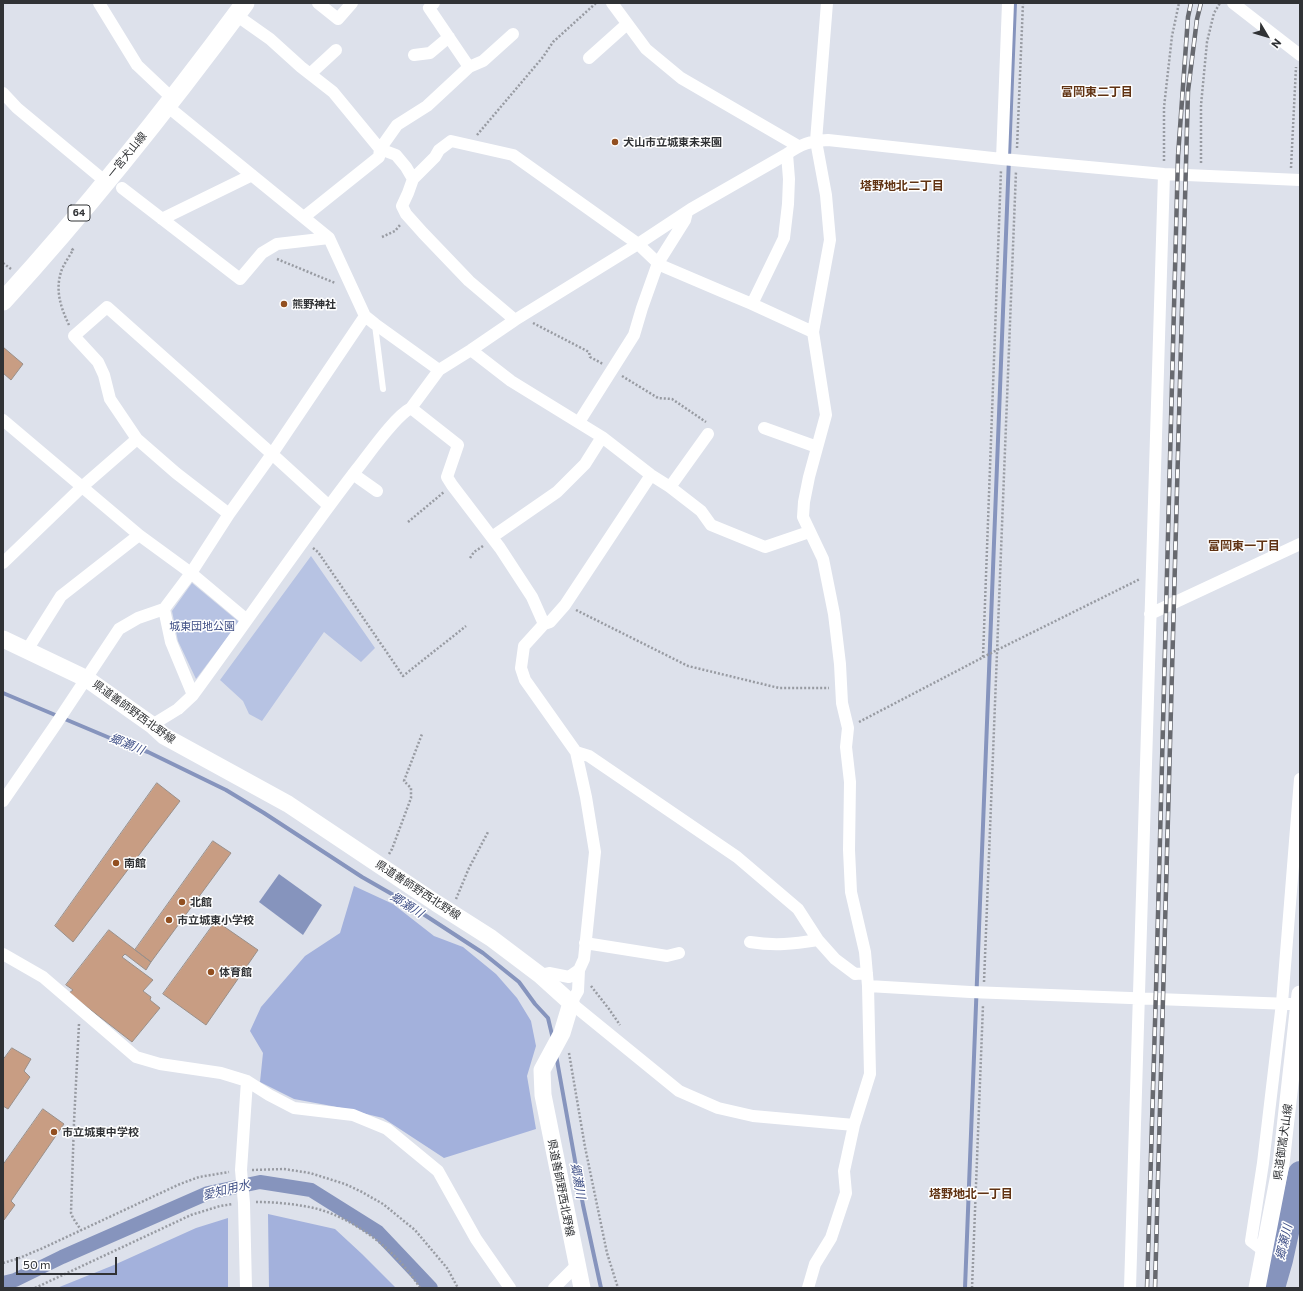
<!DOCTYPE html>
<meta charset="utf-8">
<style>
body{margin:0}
#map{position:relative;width:1303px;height:1291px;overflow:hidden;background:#dde1eb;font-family:Commissioner,sans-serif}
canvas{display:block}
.frame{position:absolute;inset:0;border:4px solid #303235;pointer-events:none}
.north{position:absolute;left:1247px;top:16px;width:40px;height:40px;-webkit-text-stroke:3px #fff;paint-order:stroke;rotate:128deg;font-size:11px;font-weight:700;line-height:16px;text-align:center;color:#303235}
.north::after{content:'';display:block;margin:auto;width:14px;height:18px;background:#303235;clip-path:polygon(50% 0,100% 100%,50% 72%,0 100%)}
.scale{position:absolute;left:16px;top:1257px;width:101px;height:18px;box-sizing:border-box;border:2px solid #303235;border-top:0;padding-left:5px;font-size:12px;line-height:14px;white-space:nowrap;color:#303235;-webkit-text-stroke:3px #fff;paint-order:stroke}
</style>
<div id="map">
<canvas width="1303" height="1291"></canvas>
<div class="frame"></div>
<div class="north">N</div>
<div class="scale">50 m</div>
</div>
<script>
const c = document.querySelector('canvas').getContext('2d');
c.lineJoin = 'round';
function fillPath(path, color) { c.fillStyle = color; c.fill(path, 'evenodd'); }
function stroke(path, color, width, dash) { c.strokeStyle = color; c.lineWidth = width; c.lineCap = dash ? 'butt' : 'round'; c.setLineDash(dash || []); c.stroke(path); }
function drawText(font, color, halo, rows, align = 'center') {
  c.font = font + ' Commissioner,"Noto Sans JP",sans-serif'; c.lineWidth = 3; c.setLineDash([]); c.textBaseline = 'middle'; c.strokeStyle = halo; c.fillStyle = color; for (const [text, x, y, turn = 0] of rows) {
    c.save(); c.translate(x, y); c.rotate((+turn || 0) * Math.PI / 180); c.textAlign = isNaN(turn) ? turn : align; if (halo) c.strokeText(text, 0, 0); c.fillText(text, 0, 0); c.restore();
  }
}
fillPath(new Path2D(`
 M311 556 375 648 361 662 324 632 262 721 249 714 243 701 220 680Z
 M192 583 239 622 196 679 178 641 172 611Z`), '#b7c3e3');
fillPath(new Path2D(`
 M354 886 393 904 434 936 463 947 496 974 517 998 531 1021 536 1046 527 1076 536 1129 444 1158 383 1118 337 1107 294 1099 260 1082 263 1053 250 1031 261 1007 305 956 340 933Z
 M268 1214 335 1229 362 1254 396 1288H269Z
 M228 1218V1288H57L114 1265 196 1228Z`), '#a3b1dc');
fillPath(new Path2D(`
 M279 874 322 905 303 935 259 902Z`), '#8694bd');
stroke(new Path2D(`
 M3 693 117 741 148 752 226 790 264 813 362 877 397 897 483 953 519 982 535 1004 548 1018 553 1039
 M556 1055 583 1205 601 1288
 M965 1288 1015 3`), '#8694bd', 4);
stroke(new Path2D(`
 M3 1283 15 1280 62 1257 208 1193 260 1182 311 1190 378 1232 431 1288`), '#8694bd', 14);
stroke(new Path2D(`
 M1273 1288 1281 1260 1300 1173`), '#8694bd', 24);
const building = new Path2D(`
 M3 347 23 364 11 380 3 373Z
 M157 783 180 801 73 942 55 926Z
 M213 841 231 853 151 962 135 950Z
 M216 921 258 950 206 1025 163 994Z
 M109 930 151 962 146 970 125 954 122 957 153 980 143 991 151 997 150 1000 160 1008 132 1042 69 993 73 990 66 985Z
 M12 1048 31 1059 24 1071 30 1077 8 1109 3 1106V1060Z
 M43 1109 64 1124 11 1201 15 1205 4 1220 3 1165Z`);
fillPath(building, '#c89d83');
stroke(building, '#998f89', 1);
stroke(new Path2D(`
 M477 135 543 57 553 42 596 3
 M1017 148 1023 3
 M1164 161V107L1172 36 1179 3
 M1201 163V105L1207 42 1214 13 1220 3
 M1291 168 1296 67
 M382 237 395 231 400 225
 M277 259 335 283
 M3 263 11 269
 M533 323 589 352 590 357 603 364
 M69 325C61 308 55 291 61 272 63 265 69 257 73 250L71 248
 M622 376 658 398 672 399 706 422
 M408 522 444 492
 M313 548 318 552 403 676 466 626
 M470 558 474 552 483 546
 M576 610 688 666 779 688H829
 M983 657 1001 170
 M859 722 997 650 1140 579
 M389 854 392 849 411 798V788L404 781 422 734
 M456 899 469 868 488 832
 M984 982 1016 171
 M591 986 609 1009 620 1025
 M79 1024 74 1122 71 1213 73 1218 81 1230
 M569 1053 585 1147 607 1253 618 1288
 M252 1170 284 1169 310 1173 345 1184 362 1192 383 1204 415 1230 447 1268 458 1288
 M256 1202C275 1202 295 1204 314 1208 355 1218 398 1252 420 1288
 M3 1263 17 1259 43 1248 180 1184 199 1177 229 1172
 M35 1288 191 1215 220 1206 233 1204
 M972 1288 983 1005`), '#989ba2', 2.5, [2, 2]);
stroke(new Path2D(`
 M375 325 383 389`), '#fff', 6);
stroke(new Path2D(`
 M99 3 137 65 173 99
 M318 3 338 19 352 3
 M612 3 646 49 681 78 798 146
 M1233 3 1300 55
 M236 15 270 39 301 67 333 92 380 149 396 155 406 167 413 179
 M414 55 430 53 449 37
 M589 58 627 24
 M469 67 483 61 513 34
 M310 74 336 50
 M3 93 17 108 106 182
 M167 106 329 238 365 316 375 324 439 370
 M1002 159 1008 3
 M122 188 240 279 262 253 277 244 329 238
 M304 217 379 157 380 149 397 125 427 106 469 67 429 8 434 3
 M162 219 252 175
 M752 304 784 238 788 204 789 179 787 154
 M515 320 469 281 423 233 406 214 402 206 408 193 413 179 435 157 439 150 451 141 513 155 638 244 660 265 721 291 752 304 813 332
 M471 350 511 381 602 437 651 475 670 487 701 511 711 525 765 547 809 532
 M411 408 458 445 447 477 452 485 500 548 532 597 544 624 524 646 521 668 525 680 576 752 586 797 595 852 584 959 579 970 578 991 571 1003 679 1091 718 1108 753 1116 854 1125
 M3 420 139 535 191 573 247 620
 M579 422 634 335 642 308 658 263 685 220 687 212
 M764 428 817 447
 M353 474 377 491
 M670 487 708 434
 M229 514 176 473 137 439 110 399 104 375 98 362 74 336 107 307 272 454 329 506
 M492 537 557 492 585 464 602 437
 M3 563 83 486 137 439
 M164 609 171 642 193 695
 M1150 614 1300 544
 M544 624 550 622 565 605 651 475
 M27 650 61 596 139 535
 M152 725 178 709 193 695C248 620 300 543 357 469 369 454 395 416 411 408L439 370 471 350 515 320 638 244 691 209 787 154C801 144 810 141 828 140L1002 159 1164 174 1300 180
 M576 752 589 756 737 857 798 909 818 940 835 959 855 974 867 973
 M3 801 54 727 119 629 138 618 164 609 191 573 229 514 272 454 365 316
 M750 942C775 946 793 944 818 940
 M585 943 667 956 679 953
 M3 954 43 977 136 1057 160 1064 221 1073 247 1081 269 1095 294 1108 353 1115 387 1129 438 1171 476 1239 510 1288
 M540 975 549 973 569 977 579 970
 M868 986 970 992 1290 1004
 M1264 1251 1251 1241 1263 1163 1282 1003 1300 779
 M246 1288 244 1203 241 1170 247 1081
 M554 1288 577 1265
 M808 1288 815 1264 831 1238 846 1193 844 1171 854 1125 870 1074 868 986 865 952 851 892 849 850 850 782 846 747 848 728 842 703 840 664 834 614 823 559 803 517 804 502 809 477 826 415 813 332 830 240 826 195 816 141 827 3
 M1130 1288 1164 174`), '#fff', 12);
stroke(new Path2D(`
 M3 639 87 679 152 725 164 736 288 804 436 903 491 938 540 975 571 1003 562 1033 542 1070 543 1095 582 1288
 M1257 1288 1281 1164 1300 994`), '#fff', 17);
stroke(new Path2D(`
 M3 301C89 207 169 106 245 3`), '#fff', 19);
const rail = new Path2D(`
 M1147 1288 1156 990 1178 156 1188 17 1191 3
 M1155 1288 1188 91 1197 19 1201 3`);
stroke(rail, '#67696f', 4.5);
stroke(rail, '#fff', 3, [9]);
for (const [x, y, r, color] of [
 [615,142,4,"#924f20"],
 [284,304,4,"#924f20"],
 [116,863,4,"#924f20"],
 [182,902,4,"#924f20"],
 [169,920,4,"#924f20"],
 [211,972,4,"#924f20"],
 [54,1132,4,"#924f20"]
]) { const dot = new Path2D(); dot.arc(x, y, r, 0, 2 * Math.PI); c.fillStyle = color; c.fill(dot); stroke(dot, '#fff', 1.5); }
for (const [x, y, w] of [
 [79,213,22]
]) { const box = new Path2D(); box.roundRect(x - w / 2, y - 8, w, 16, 3); c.fillStyle = '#fff'; c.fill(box); stroke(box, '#303235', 1); }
drawText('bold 10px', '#303235', null, [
 ["64",79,213]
]);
drawText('bold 11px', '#303235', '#fff', [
 ["犬山市立城東未来園",623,142],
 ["熊野神社",292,304],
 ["南館",124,863],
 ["北館",190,902],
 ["市立城東小学校",177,920],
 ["体育館",219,972],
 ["市立城東中学校",62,1132]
], 'left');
drawText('11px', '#303235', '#fff', [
 ["一宮犬山線",127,155,-51],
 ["県道善師野西北野線",134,712,36],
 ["県道善師野西北野線",418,890,33],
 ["県道御嵩犬山線",1283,1142,-82],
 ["県道善師野西北野線",561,1188,79]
]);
drawText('11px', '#3f4e85', '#fff', [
 ["城東団地公園",202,626]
]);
drawText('bold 12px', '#603212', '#fff', [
 ["富岡東二丁目",1097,92],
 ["塔野地北二丁目",902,186],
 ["富岡東一丁目",1244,546],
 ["塔野地北一丁目",971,1194]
]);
drawText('italic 12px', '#415188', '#fff', [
 ["郷瀬川",127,744,22],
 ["郷瀬川",407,905,32],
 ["郷瀬川",578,1181,80],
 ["愛知用水",226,1190,-14],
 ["郷瀬川",1284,1242,-77]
]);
</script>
